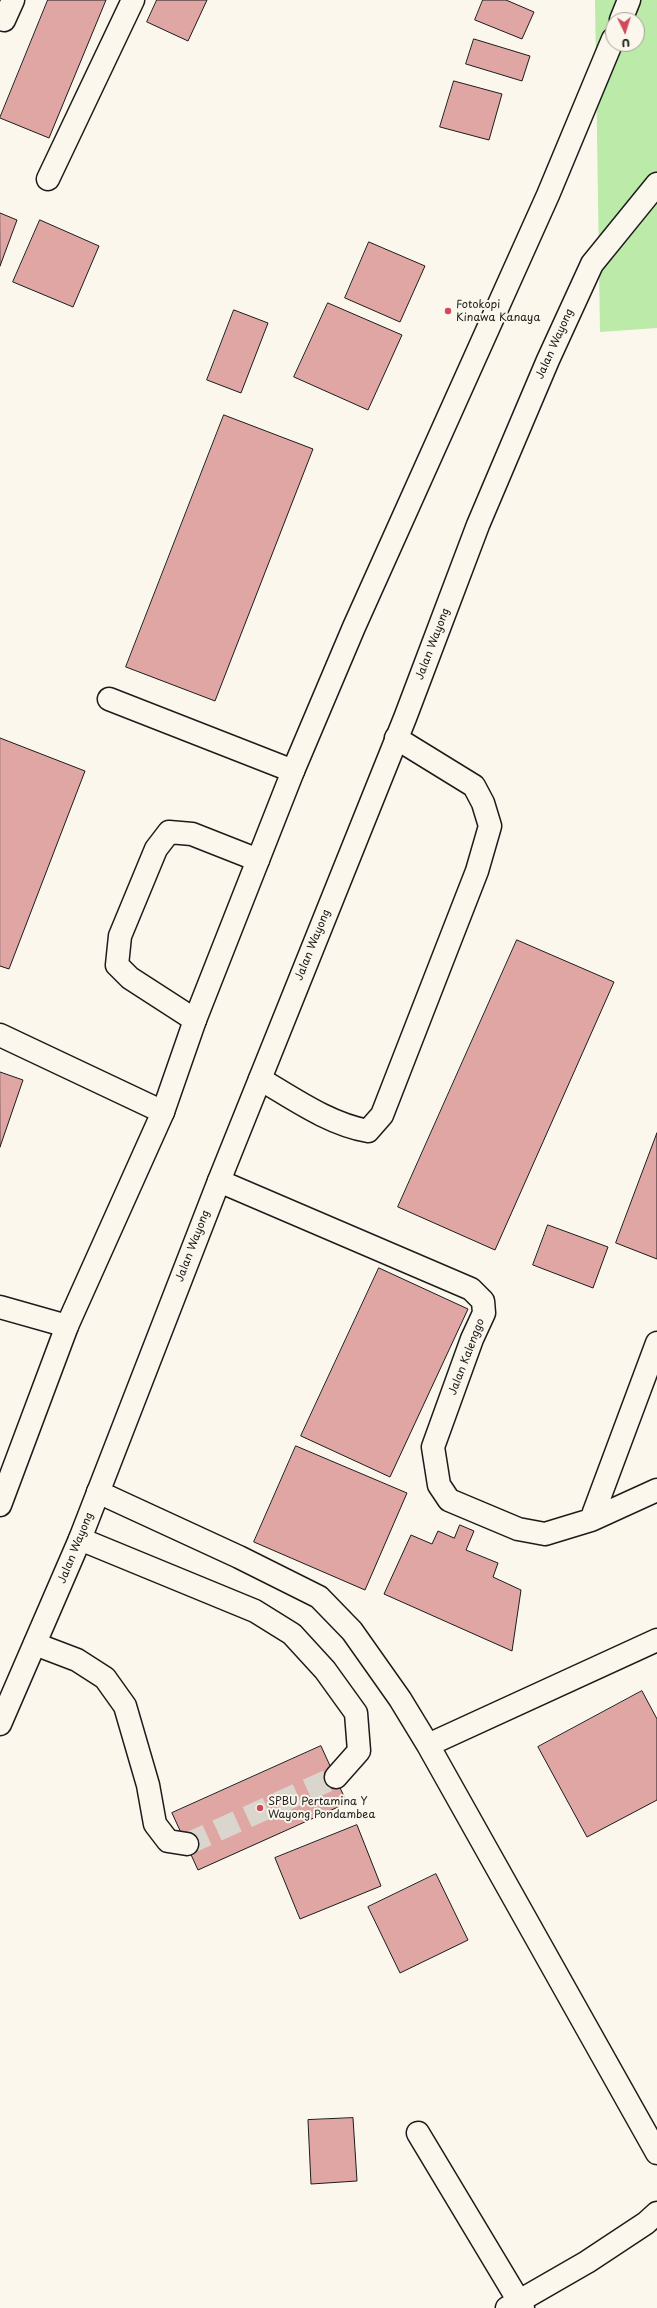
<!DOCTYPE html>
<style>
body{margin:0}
#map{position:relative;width:657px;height:2308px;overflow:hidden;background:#fbf7ec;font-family:"Playpen Sans",sans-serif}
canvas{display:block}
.north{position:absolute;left:605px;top:12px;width:40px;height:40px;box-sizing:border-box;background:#fbf7ec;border:1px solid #a29f99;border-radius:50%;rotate:176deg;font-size:11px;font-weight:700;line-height:16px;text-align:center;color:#1c1c1c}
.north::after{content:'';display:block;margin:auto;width:14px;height:18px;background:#d1495b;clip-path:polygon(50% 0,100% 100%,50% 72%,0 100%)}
</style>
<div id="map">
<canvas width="657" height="2308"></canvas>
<div class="north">U</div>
</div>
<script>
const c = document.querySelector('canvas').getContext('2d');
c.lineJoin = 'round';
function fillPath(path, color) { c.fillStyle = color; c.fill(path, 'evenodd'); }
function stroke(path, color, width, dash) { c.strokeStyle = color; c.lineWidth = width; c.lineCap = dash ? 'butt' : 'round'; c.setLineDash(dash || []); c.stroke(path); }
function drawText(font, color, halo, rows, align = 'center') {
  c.font = font + ' "Playpen Sans",sans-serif'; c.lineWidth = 4; c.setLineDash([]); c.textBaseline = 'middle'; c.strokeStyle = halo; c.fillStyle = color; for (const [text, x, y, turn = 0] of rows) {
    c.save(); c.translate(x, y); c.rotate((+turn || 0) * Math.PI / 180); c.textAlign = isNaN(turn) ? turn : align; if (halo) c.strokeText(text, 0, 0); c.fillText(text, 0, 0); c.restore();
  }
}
fillPath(new Path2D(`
 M595 0H657V328L600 332ZM613 20H637V44H613Z`), '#bbeaa9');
const building = new Path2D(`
 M48 0H106L49 138 0 118Z
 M157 0H207L188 41 147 22Z
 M483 0H506L534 12 522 39 475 20Z
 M474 39 530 56 522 81 466 64Z
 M454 81 502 94 489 140 440 127Z
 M0 213 17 220 0 266Z
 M40 220 99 246 73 307 13 282Z
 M369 242 425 266 400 322 345 298Z
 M328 303 402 335 368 410 294 377Z
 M234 310 268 323 241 393 207 380Z
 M224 415 313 449 215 701 126 667Z
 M0 738 85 771 9 969 0 966Z
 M517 940 614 982 495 1250 398 1207Z
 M0 1072 23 1080 0 1147Z
 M657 1133V1259L616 1243Z
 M548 1225 608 1247 593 1288 533 1265Z
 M379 1268 468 1309 390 1477 301 1436Z
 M296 1446 407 1493 365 1590 254 1542Z
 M460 1525 474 1531 466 1550 498 1563 493 1577 521 1590 512 1651 384 1594 411 1535 432 1544 438 1531 454 1538Z
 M642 1691 657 1719V1800L587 1837 538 1747Z
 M321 1746 347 1803 198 1870 172 1813Z
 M357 1825 381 1886 300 1919 275 1858Z
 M436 1874 468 1940 400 1973 368 1907Z
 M353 2118 357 2181 311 2184 308 2120Z`);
fillPath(building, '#e0a6a3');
stroke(building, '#1c1c1c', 1);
stroke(new Path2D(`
 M187 1844 336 1777`), '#dad6cd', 22, [22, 11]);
const minor = new Path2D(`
 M4 20 13 0
 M48 179 133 0
 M109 699 293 771
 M195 1020 130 978 117 965 120 936 156 849 169 832 192 834 258 860
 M0 1035 163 1112
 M260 1079C294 1099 329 1124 368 1131L382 1115 477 871 490 826 483 803 474 786 396 738
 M219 1181 471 1289 483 1301 484 1313 472 1339 433 1447 439 1485 449 1500 518 1529 545 1534 591 1520 657 1490
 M0 1307 67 1326
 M98 1492 239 1557 319 1597 352 1631 400 1699 428 1745 657 2153
 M591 1520 657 1343
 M80 1539 255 1611 292 1634 325 1670 356 1713 359 1751 336 1777
 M35 1644 77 1660 105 1678 125 1706 148 1785 155 1824 168 1841 187 1844
 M428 1745 657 1640
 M418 2133 523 2308
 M507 2308 587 2262 646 2223 657 2213`);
const major = new Path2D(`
 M621 20 629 0
 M0 1505 67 1326 163 1112 195 1020 293 771 354 627 548 195 613 39
 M0 1724 80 1539 219 1181 405 718 478 525 548 360 592 264 657 184`);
stroke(minor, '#1c1c1c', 25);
stroke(major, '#1c1c1c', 25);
stroke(minor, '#fbf7ec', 22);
stroke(major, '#fbf7ec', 22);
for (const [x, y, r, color] of [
 [448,311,4,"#d1495b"],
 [260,1808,4,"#d1495b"]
]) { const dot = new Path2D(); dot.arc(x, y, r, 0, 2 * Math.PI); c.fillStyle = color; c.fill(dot); stroke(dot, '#fbf7ec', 1.5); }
drawText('11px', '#1c1c1c', '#fbf7ec', [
 ["Fotokopi",456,305],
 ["Kinawa Kanaya",456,318],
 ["SPBU Pertamina Y",268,1802],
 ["Wayong Pondambea",268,1815]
], 'left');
drawText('11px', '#1c1c1c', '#fbf7ec', [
 ["Jalan Wayong",555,344,-66],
 ["Jalan Wayong",433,644,-69],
 ["Jalan Wayong",313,945,-68],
 ["Jalan Wayong",193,1246,-69],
 ["Jalan Kalenggo",467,1357,-69],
 ["Jalan Wayong",76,1548,-68]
]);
</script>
